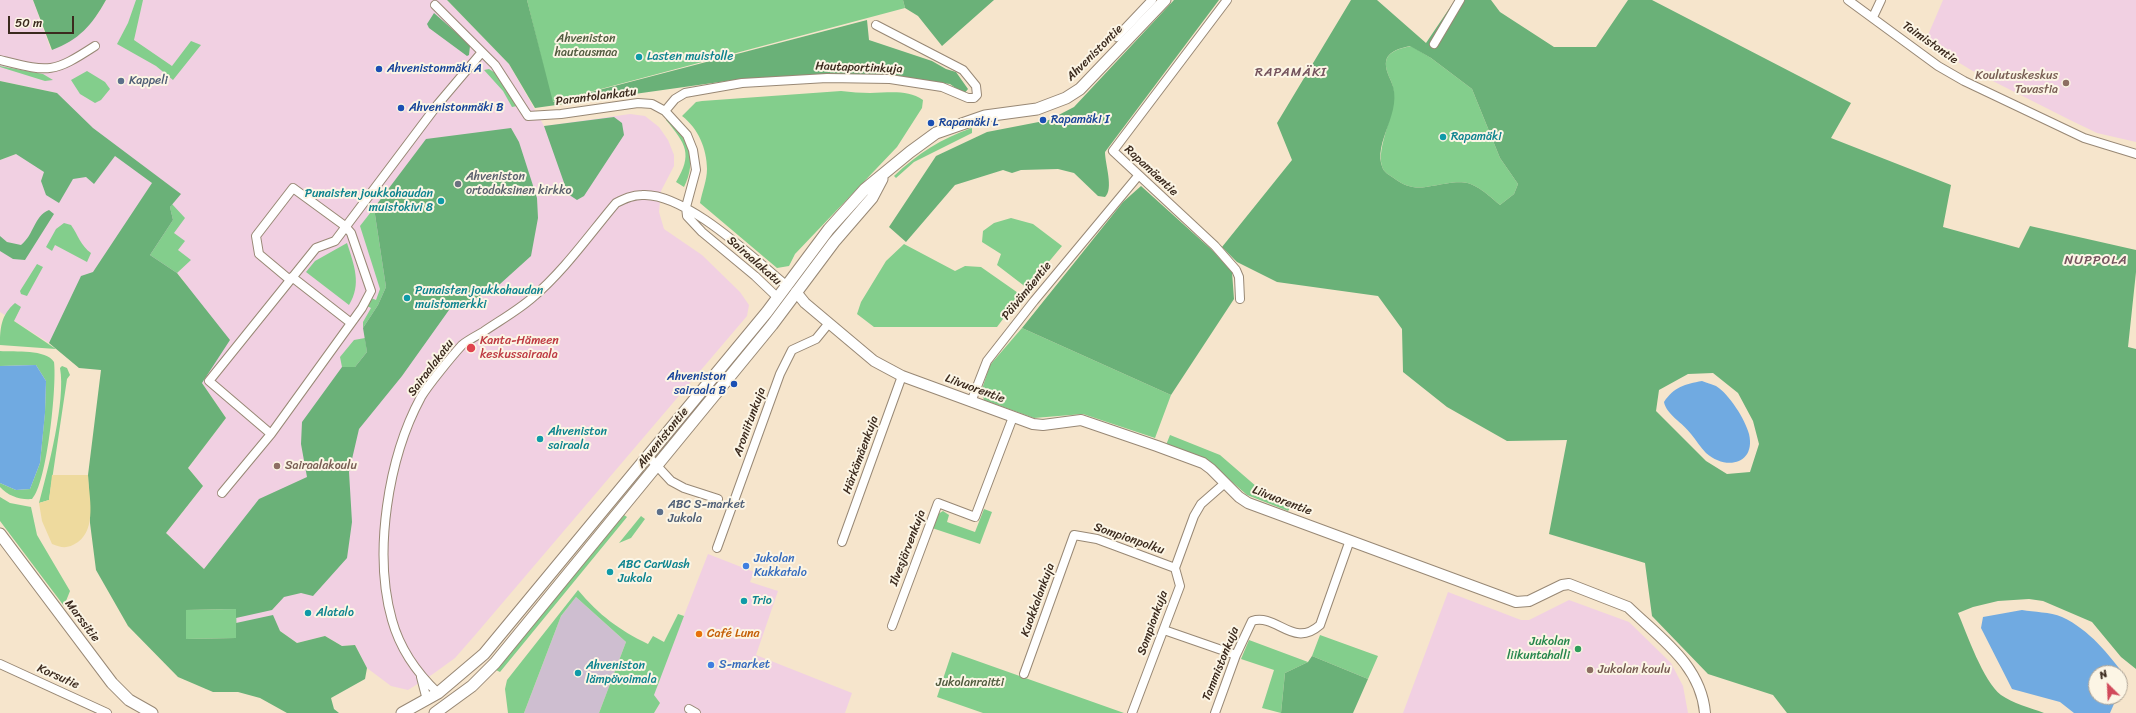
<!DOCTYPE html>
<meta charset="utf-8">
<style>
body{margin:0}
#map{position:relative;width:2136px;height:713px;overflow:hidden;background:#f6e5cc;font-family:Sriracha,sans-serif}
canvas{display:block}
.north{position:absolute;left:2088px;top:665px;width:40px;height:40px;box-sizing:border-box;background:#fcf5e5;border:1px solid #afa495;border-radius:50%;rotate:336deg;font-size:11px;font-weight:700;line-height:16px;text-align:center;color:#3b2a1e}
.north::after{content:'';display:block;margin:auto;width:14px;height:18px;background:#d1495b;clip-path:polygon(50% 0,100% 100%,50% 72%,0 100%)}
.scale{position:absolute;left:8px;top:16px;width:66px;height:18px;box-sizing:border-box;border:2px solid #3b2a1e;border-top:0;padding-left:5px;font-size:12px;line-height:14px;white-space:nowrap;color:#3b2a1e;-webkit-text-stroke:3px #fcf5e5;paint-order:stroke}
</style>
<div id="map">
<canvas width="2136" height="713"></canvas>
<div class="north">N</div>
<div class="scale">50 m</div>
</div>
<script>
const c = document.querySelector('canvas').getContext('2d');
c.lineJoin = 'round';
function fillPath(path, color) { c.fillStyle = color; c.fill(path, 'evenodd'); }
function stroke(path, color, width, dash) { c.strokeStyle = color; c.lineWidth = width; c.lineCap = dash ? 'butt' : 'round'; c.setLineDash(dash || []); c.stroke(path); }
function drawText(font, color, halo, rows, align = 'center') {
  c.font = font + ' Sriracha,sans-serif'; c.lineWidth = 4; c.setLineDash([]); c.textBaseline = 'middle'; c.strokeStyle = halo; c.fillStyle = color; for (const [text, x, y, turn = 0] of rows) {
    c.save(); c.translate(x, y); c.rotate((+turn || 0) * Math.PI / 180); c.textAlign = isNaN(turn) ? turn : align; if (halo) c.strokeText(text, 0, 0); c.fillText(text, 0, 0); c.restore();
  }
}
fillPath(new Path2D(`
 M0 0H33L51 50 97 15 106 0H447L509 64 544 126 630 114 645 116 659 127 668 140 674 155V166L661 191 659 212 664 229 702 255 740 292 749 305 747 316 476 634 455 658 433 674 408 690 391 686 367 668 355 645 342 646 325 636 297 643 280 631 237 638 204 569 166 533 203 486 188 468 226 418 202 383 184 281 177 273 94 337 49 343 0 312V160L16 154 57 93 0 81Z
 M1943 0H2136V142L2097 133 2070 120 1971 70 1925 42Z
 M708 554 754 572 750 582 778 591 756 655 852 693 845 713H654L660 703 653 695Z
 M1448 592 1521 620H1529L1569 600 1629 622 1671 663 1683 686 1688 713H1403Z`), '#f1d0e2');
fillPath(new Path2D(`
 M576 597 626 642 599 713H524L561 616Z`), '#cebed0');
fillPath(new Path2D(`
 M136 0H143L134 40 172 66 191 41 201 45 173 80 156 66 117 44 128 23Z
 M527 0H903L905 8 552 102Z
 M1411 46 1431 58 1472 89 1500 158 1518 184 1514 194 1500 205C1468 177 1467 180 1426 187 1414 189 1405 186 1395 179 1391 176 1385 173 1383 169 1373 147 1402 107 1391 81 1380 58 1387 51 1411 46Z
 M0 66 43 74 53 80 45 81 0 67Z
 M489 69 497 74 517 106 512 107 503 91 484 70Z
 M87 71 105 82 110 89 101 100 95 103 80 94 71 80Z
 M841 91C851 92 861 93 870 93 888 93 907 89 923 100L922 108 897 147 795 254 789 266 777 268 700 203C702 192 707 180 707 169 707 149 698 128 682 116L696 102 702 101Z
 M668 118C687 138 698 160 684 187L676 182C693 154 686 144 666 120Z
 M972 128V133L914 162 896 178 894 176C917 154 942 138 972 128Z
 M172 204 185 218 174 233 185 241 178 250 191 260 177 273 150 255 173 220 170 207Z
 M374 208 386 287 378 305 363 328V322L371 308 367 306 371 298 376 300 380 289 360 226Z
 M1011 218 1033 224 1062 246 1027 288 997 265 1001 254 982 242 983 231 994 223Z
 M64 223 71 225C78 235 81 246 91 253L87 262 55 245 52 251 46 247 56 229Z
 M347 243C354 265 362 284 349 305L306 272 315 261Z
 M904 244 955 271 965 266 981 267 1021 295 997 327H874L857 314 861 302 886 261Z
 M37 264 43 267 27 296 21 294 20 291Z
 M15 303 21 307 14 321 56 349 0 345C0 328 1 315 15 303Z
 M1022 328 1171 395 1155 438 1083 414 1034 418 984 400 981 392 990 365Z
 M365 338 367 352 355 367H342L340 357 354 340Z
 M0 351C15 352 46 349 54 362 57 385 47 484 32 499 20 500 8 496 0 487V483L16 490 30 489 40 463 45 412 46 381 36 365 0 366Z
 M62 366 67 368 70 375 67 379 49 500 39 503C48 470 66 400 60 368Z
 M1170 435 1220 455 1257 487 1293 504 1288 511 1247 495 1207 460 1166 445Z
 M0 497 10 503 31 507 37 535 70 591 64 606 0 521Z
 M984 509 992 512 980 544 932 528 938 514 943 511 949 515 947 522 975 532Z
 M624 515 627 517 500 672 496 670Z
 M641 516 645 519 631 538 619 543Z
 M578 590C599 615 619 630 648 644L653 636 664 642 678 614 684 616 654 695 660 703 654 713H599L626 642 576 597 561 616 524 713H508L505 689 507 680Z
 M236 609 237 638 186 639V610Z
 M1320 635 1378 656 1368 679 1312 656Z
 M1249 640 1308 662 1285 673 1281 713 1262 708 1274 670 1241 659Z
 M952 652 1124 713H983L937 697Z`), '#83ce8c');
fillPath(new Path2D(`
 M33 0H106C92 25 79 40 52 50Z
 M447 0H527L553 102 867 20 869 40 932 61 946 69 956 72 968 89 964 94 950 84 863 74 741 79 535 108 509 64Z
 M903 0H994L942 46 918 16 905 8Z
 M1174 0H1219L1105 152C1105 164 1114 189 1105 197L1098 196 1074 173 1058 169 1021 170 1012 173 1003 170 955 185 906 242 889 227 936 156 987 132 1049 120 1074 107Z
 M1351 0H1377L1426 43 1455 0H1491L1500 12 1554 47H1596L1628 0H1652L1851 103 1831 138 1951 185 1943 227 2019 248 2030 226 2136 250V272L2128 347 2136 349V669L2121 657 2092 622 2043 601 2029 599 1998 601 1973 607 1958 613C1967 634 1983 681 2001 695 2012 703 2031 708 2044 713H1787L1773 695 1708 674 1652 616 1645 563 1549 534 1567 440 1507 441 1447 407 1403 372 1402 329 1378 296 1277 282 1237 262 1222 247 1292 160 1277 123ZM1410 46 1431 58 1472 89 1500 158 1518 184 1514 194 1500 205C1468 177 1467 180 1426 187 1414 189 1405 186 1395 179 1391 176 1385 173 1383 169 1371 142 1405 112 1391 81 1380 58 1387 51 1410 46ZM1713 373 1738 393 1753 421 1759 444 1750 472 1727 474 1706 461 1656 411 1659 390 1688 374Z
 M434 13 468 43 470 46 469 55 467 56 429 28 427 24Z
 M0 81 57 93 93 128 181 194 170 207 173 220 150 255 177 273 230 340 202 383 226 418 188 468 203 486 166 533 204 569 259 499 307 477 301 444 302 422 342 367H355L367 352 363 328 378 305 386 287 374 208 426 139 511 128 519 142 537 198 538 218 531 256 500 284 478 297 449 310 402 376 359 429 349 472 352 522 347 558 313 596 301 593 284 597 272 610 236 618V609L186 610V639L236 638V623L273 615 280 631 297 643 325 636 342 646 355 645 367 668 365 679 331 698 334 709 339 713H287L260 698 238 692H213L178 677 128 626 96 570 90 523 88 475 101 370 79 368 49 343 81 276 93 272 152 183 115 156 94 184 86 177 73 179 59 203 46 195 41 181 44 172 16 154 0 160Z
 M614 117 622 123 624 135 584 196 577 200 568 194 544 126Z
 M1141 186 1213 251 1232 272 1234 299 1171 395 1022 328 1123 202Z
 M49 210 54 214 25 260 13 259 0 251V236L7 242 21 245C34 235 34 216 49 210Z
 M1312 656 1368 679 1353 713H1281L1285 673 1308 662Z`), '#6ab178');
fillPath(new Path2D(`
 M52 475H88C89 497 97 528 78 542 68 549 62 548 52 544L42 521 39 503 49 500Z`), '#eeda9e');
fillPath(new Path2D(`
 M36 365 46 381 45 413 40 463 30 489 16 490 0 483V366Z
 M1702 381C1706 383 1712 384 1716 386 1729 394 1745 419 1749 434 1756 464 1726 471 1706 453 1701 448 1696 440 1691 434 1683 423 1666 414 1664 402 1674 387 1685 384 1702 381Z
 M2022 610C2034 612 2050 612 2062 617 2090 630 2108 654 2126 677L2120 691V673H2096V697H2117L2110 713H2074L2060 702 2012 689 1981 628 1983 617Z`), '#70aae1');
const minor = new Path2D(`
 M1227 0 1113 151 1215 246 1236 270 1239 277 1240 299
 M1848 0 1938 66 1964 81 2084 138 2136 154
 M435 5 495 65 528 116 561 114 638 103 652 104 665 111 687 135 693 150 696 170 686 207 687 216 702 232 755 276 777 297
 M1873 17 1881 0
 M1117 37 1152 0
 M1434 44 1460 0
 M0 60C49 72 52 74 95 46
 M665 111 675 99 685 93 742 83 827 78 890 79 942 87 968 98H974L977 95 976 86 963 70 876 25
 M292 277 351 323
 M971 402 987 361 1034 301 1138 176
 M271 434 209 381 316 248 335 241 438 104 482 52
 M647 455 671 481 684 488 718 499
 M222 493 271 434 362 308 371 291 351 233 345 226 293 188 256 236 259 254 290 280
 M842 542 902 376
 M717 548 780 374 792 350 816 339 829 323
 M892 626 938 503 975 517 1013 417
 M1164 630 1236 655
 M0 664 107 713
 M1024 674 1074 535 1097 539 1175 568
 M421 677 427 700
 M438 693C417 673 400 649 392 620 373 553 388 458 421 397 428 385 452 356 462 345 468 340 476 336 483 332 499 321 517 311 532 298 564 271 589 235 616 203 624 199 632 195 642 195 685 192 753 258 786 285
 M689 709 696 713
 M1132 713 1180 586 1175 568 1194 516 1201 504 1225 483
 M1215 713 1236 655 1252 621C1277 613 1293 649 1320 625L1350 540`);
const tertiary = new Path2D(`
 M796 292 805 303 874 361 902 376 1033 424 1043 425 1081 420 1157 446 1203 463 1211 469 1239 497 1248 503 1516 602 1529 601 1562 585 1569 584 1628 607C1660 638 1701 665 1705 713`);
const secondary = new Path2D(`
 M0 534 112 683 129 700 152 713
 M402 713 438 693 484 654 767 312 829 229 865 189 910 152 936 133 985 116 1037 109 1066 98 1080 89 1165 0
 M435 713 472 686 495 663 772 325 834 242 872 198 882 179`);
stroke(minor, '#988875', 10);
stroke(tertiary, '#988875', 12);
stroke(secondary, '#988875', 13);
stroke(minor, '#fff', 8);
stroke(tertiary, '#fff', 10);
stroke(secondary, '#fff', 11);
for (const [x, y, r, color] of [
 [639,57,4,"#0f9aa8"],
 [379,69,4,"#1a4fb4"],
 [121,81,4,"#5c6f8a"],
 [2066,83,4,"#8d6e63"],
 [401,108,4,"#1a4fb4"],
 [1043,120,4,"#1a4fb4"],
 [931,123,4,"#1a4fb4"],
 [1443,137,4,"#0f9aa8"],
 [458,184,4,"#6b7280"],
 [441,201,4,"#0f9aa8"],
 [407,298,4,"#0f9aa8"],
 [471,348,5,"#e0444e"],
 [734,384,4,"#1a4fb4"],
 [540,439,4,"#0f9aa8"],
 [277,466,4,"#8d6e63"],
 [660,512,4,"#5c6f8a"],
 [746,566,4,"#3f7fe0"],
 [610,572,4,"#0f9aa8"],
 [744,601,4,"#0f9aa8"],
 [308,613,4,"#0f9aa8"],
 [699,634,4,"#e8710a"],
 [1578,649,4,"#2e9e5b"],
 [711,665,4,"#3f7fe0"],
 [1590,670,4,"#8d6e63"],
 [578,673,4,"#0f9aa8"]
]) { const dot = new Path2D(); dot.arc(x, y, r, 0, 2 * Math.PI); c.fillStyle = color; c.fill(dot); stroke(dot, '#fcf5e5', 1.5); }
drawText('12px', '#515b3f', '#fcf5e5', [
 ["Ahveniston",586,39],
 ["hautausmaa",586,53],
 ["Jukolanraitti",970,683]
]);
drawText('12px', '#3b2a1e', '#fcf5e5', [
 ["Taimistontie",1930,43,35],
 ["Ahvenistontie",1095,53,-45],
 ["Hautaportinkuja",859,68,2],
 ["Parantolankatu",596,97,-7],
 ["Rapamäentie",1151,171,43],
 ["Sairaalakatu",754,261,41],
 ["Päivämäentie",1027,291,-51],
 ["Sairaalakatu",431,368,-53],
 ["Liivuorentie",975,389,20],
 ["Aroniitunkuja",750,422,-70],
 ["Ahvenistontie",663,438,-51],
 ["Härkämäenkuja",861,455,-70],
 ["Liivuorentie",1282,501,21],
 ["Sompionpolku",1129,539,19],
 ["Ilvesjärvenkuja",908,548,-69],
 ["Kuokkalankuja",1038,600,-70],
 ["Marssitie",82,621,53],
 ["Sompionkuja",1153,623,-70],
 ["Tammistonkuja",1221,664,-68],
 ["Korsutie",58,677,24]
]);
drawText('12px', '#0d838f', '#fcf5e5', [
 ["Lasten muistolle",647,57],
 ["Rapamäki",1451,137],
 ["Punaisten joukkohaudan",433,194,"right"],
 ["muistokivi 8",433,208,"right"],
 ["Punaisten joukkohaudan",415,291],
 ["muistomerkki",415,305],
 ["Ahveniston",548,432],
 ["sairaala",548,446],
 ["ABC CarWash",618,565],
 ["Jukola",618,579],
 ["Trio",752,601],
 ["Alatalo",316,613],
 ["Ahveniston",586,666],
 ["lämpövoimala",586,680]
], 'left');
drawText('12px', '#164399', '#fcf5e5', [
 ["Ahvenistonmäki A",387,69],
 ["Ahvenistonmäki B",409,108],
 ["Rapamäki I",1051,120],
 ["Rapamäki L",939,123],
 ["Ahveniston",726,377,"right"],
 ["sairaala B",726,391,"right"]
], 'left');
drawText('12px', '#785e54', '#fcf5e5', [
 ["Koulutuskeskus",2058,76,"right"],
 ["Tavastia",2058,90,"right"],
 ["Sairaalakoulu",285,466],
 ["Jukolan koulu",1598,670]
], 'left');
drawText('12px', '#4e5e75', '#fcf5e5', [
 ["Kappeli",129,81],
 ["ABC S-market",668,505],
 ["Jukola",668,519]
], 'left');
drawText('12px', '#5b616d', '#fcf5e5', [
 ["Ahveniston",466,177],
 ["ortodoksinen kirkko",466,191]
], 'left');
drawText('12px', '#be3a42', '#fcf5e5', [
 ["Kanta-Hämeen",480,341],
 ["keskussairaala",480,355]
], 'left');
drawText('12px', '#366cbe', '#fcf5e5', [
 ["Jukolan",754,559],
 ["Kukkatalo",754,573],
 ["S-market",719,665]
], 'left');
drawText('12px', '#c56008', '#fcf5e5', [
 ["Café Luna",707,634]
], 'left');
drawText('12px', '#27864d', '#fcf5e5', [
 ["Jukolan",1570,642],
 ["liikuntahalli",1570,656]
], 'right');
c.letterSpacing = '1px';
drawText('13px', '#74535d', '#fcf5e5', [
 ["RAPAMÄKI",1291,73],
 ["NUPPOLA",2096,261]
]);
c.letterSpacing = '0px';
</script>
